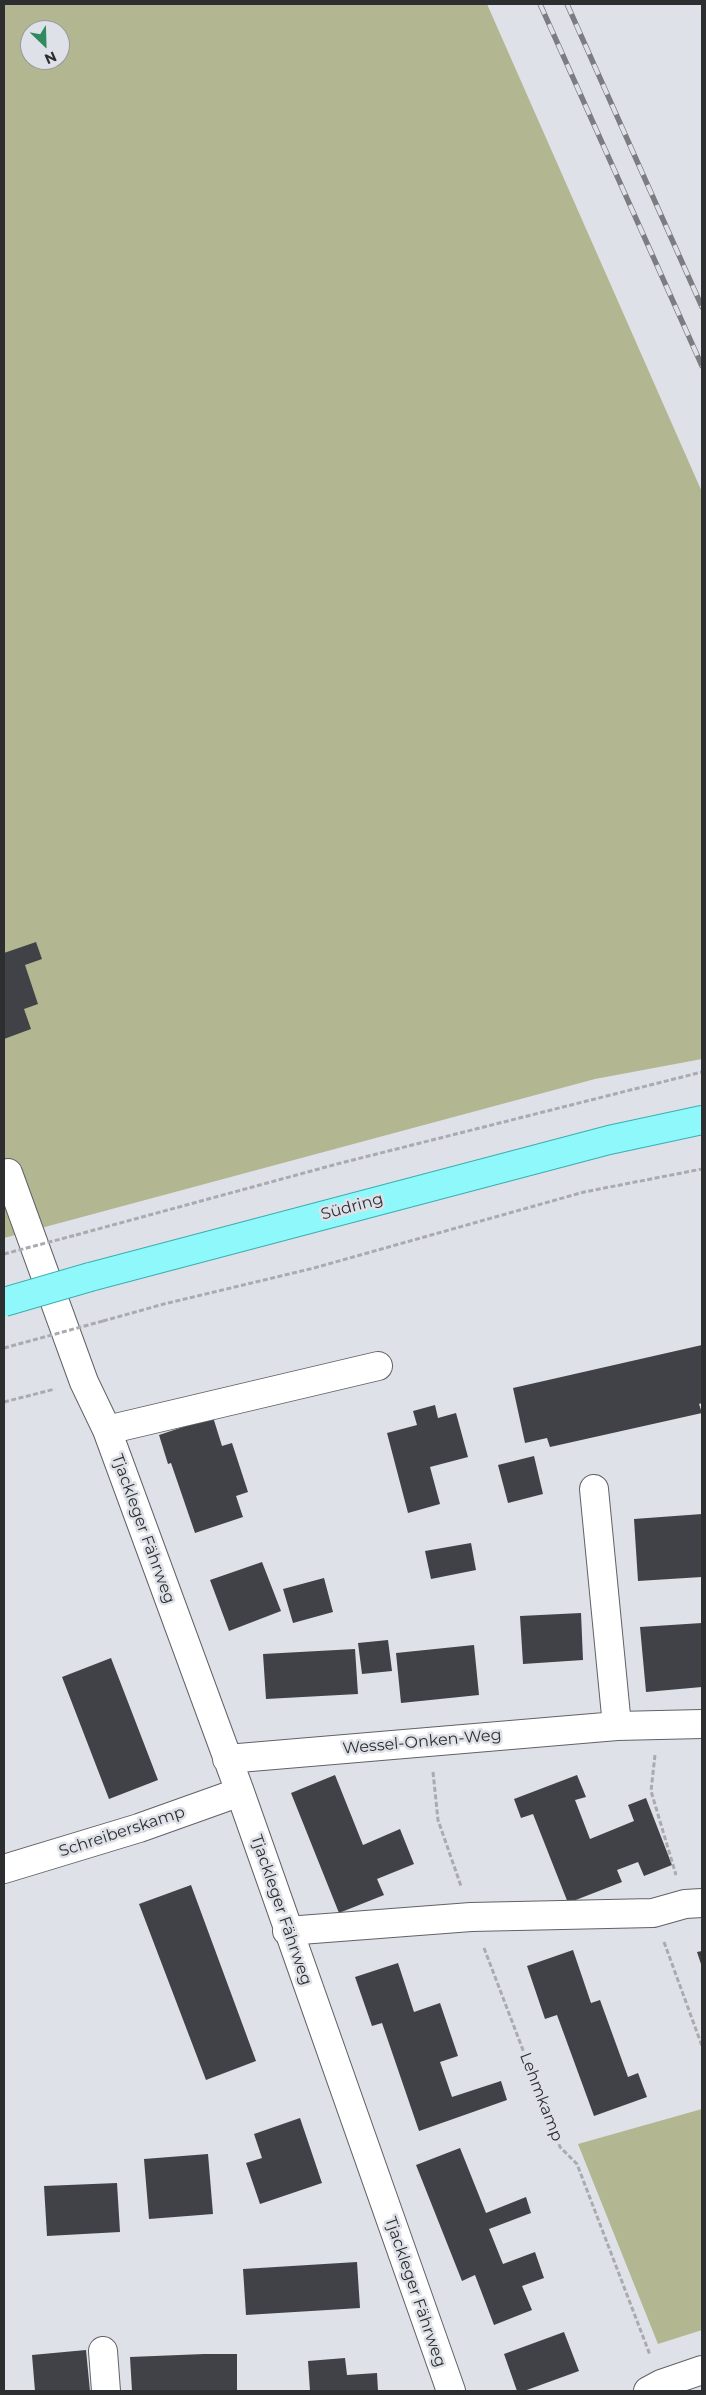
<!DOCTYPE html>
<meta charset="utf-8">
<style>
body{margin:0}
#map{position:relative;width:706px;height:2395px;overflow:hidden;background:#dee1e7;font-family:Montserrat,sans-serif}
canvas{display:block}
.frame{position:absolute;inset:0;border:5px solid #2d2e30;pointer-events:none}
.north{position:absolute;left:20px;top:20px;width:50px;height:50px;box-sizing:border-box;background:#dee1e7;border:1px solid #97999e;border-radius:50%;rotate:156deg;font-size:14px;font-weight:700;line-height:20px;text-align:center;color:#2d2e30}
.north::after{content:'';display:block;margin:auto;width:18px;height:22px;background:#308a60;clip-path:polygon(50% 0,100% 100%,50% 72%,0 100%)}
</style>
<div id="map">
<canvas width="706" height="2395"></canvas>
<div class="frame"></div>
<div class="north">N</div>
</div>
<script>
const c = document.querySelector('canvas').getContext('2d');
c.lineJoin = 'round';
function fillPath(path, color) { c.fillStyle = color; c.fill(path, 'evenodd'); }
function stroke(path, color, width, dash) { c.strokeStyle = color; c.lineWidth = width; c.lineCap = dash ? 'butt' : 'round'; c.setLineDash(dash || []); c.stroke(path); }
function drawText(font, color, halo, rows, align = 'center') {
  c.font = font + ' Montserrat,sans-serif'; c.lineWidth = 5; c.setLineDash([]); c.textBaseline = 'middle'; c.strokeStyle = halo; c.fillStyle = color; for (const [text, x, y, turn = 0] of rows) {
    c.save(); c.translate(x, y); c.rotate((+turn || 0) * Math.PI / 180); c.textAlign = isNaN(turn) ? turn : align; if (halo) c.strokeText(text, 0, 0); c.fillText(text, 0, 0); c.restore();
  }
}
fillPath(new Path2D(`
 M4 4H487L702 492V1059L595 1079 4 1238ZM30 30H60V60H30Z
 M702 2109V2330L658 2344 578 2144Z`), '#b2b792');
fillPath(new Path2D(`
 M36 942 42 959 25 965 38 1004 24 1009 31 1029 4 1039V953Z
 M702 1345V1403L699 1404 702 1413 550 1447 547 1438 525 1443 513 1388Z
 M435 1405 438 1418 456 1413 468 1457 430 1467 440 1504 408 1513 387 1433 417 1425 413 1411Z
 M213 1417 222 1446 232 1443 248 1492 236 1496 243 1517 195 1533 171 1463 168 1464 159 1435Z
 M534 1456 543 1494 508 1503 498 1465Z
 M702 1514V1577L638 1581 634 1519Z
 M471 1543 476 1570 431 1579 425 1551Z
 M262 1562 281 1611 229 1631 210 1580Z
 M324 1578 333 1612 293 1623 283 1589Z
 M581 1613 583 1660 523 1664 520 1616Z
 M702 1623V1687L646 1692 640 1627Z
 M388 1640 392 1671 362 1674 358 1643Z
 M474 1645 479 1695 401 1703 396 1653Z
 M355 1649 358 1694 266 1699 263 1654Z
 M111 1658 158 1780 109 1799 62 1677Z
 M335 1775 363 1845 400 1829 414 1864 377 1879 384 1895 339 1913 291 1793Z
 M577 1775 586 1797 575 1800 590 1839 634 1821 628 1805 646 1798 672 1865 644 1876 638 1862 617 1870 622 1882 568 1903 533 1814 521 1818 514 1799Z
 M191 1885 256 2061 206 2080 139 1904Z
 M573 1950 591 2003 600 2000 628 2077 638 2073 647 2097 594 2116 557 2015 545 2019 527 1966Z
 M702 1951V1967L697 1952Z
 M398 1963 414 2012 440 2003 458 2056 440 2062 452 2097 501 2081 507 2100 419 2131 382 2023 372 2026 355 1977Z
 M300 2118 322 2183 260 2204 246 2163 262 2158 254 2134Z
 M460 2148 486 2213 526 2197 531 2213 489 2229 503 2264 535 2252 544 2278 522 2286 532 2310 494 2325 475 2275 462 2281 416 2165Z
 M208 2154 213 2214 149 2219 144 2159Z
 M117 2183 120 2232 47 2236 44 2186Z
 M357 2262 360 2308 246 2315 243 2269Z
 M564 2332 579 2371 524 2391H517L504 2354Z
 M86 2350 90 2391H35L32 2355Z
 M204 2354H237V2391H132L130 2357Z
 M345 2358 347 2375 377 2373 378 2391H310L308 2361Z`), '#404247');
const minor = new Path2D(`
 M8 1173 84 1382 107 1430 240 1792 451 2391
 M107 1430 378 1366
 M594 1489 617 1726
 M227 1759 617 1726 702 1724
 M4 1869 139 1828 240 1792
 M287 1931 471 1917 653 1913 685 1904 702 1903
 M103 2351 106 2391
 M648 2391 661 2384 702 2370`);
const major = new Path2D(`
 M90 1277 609 1140 702 1120`);
stroke(minor, '#606267', 30);
stroke(major, '#3baeb1', 30);
stroke(new Path2D(`
 M76 1235 337 1164 702 1072
 M103 1321 164 1304 314 1268 584 1192 702 1169
 M4 1402 55 1389
 M655 1755 651 1791 676 1875
 M433 1772 438 1820 461 1886
 M664 1942 702 2046
 M484 1948 560 2147 577 2164 650 2355`), '#a9abb0', 3, [5, 2.5]);
stroke(minor, '#fff', 28);
stroke(major, '#8ef8fa', 28);
const rail = new Path2D(`
 M540 4 702 366
 M567 4 702 307`);
stroke(rail, '#7c7d81', 5.5);
stroke(rail, '#dee1e7', 4, [11]);
const majorBridge = new Path2D(`
 M4 1302 90 1277`);
stroke(majorBridge, '#3baeb1', 30, []);
stroke(new Path2D(`
 M4 1254 76 1235
 M4 1348 103 1321`), '#a9abb0', 3, [5, 2.5]);
stroke(majorBridge, '#8ef8fa', 28);
drawText('16px', '#2d2e30', '#dee1e7', [
 ["Südring",352,1207,-15],
 ["Tjackleger Fährweg",143,1529,70],
 ["Wessel-Onken-Weg",422,1742,-5],
 ["Schreiberskamp",122,1832,-18],
 ["Tjackleger Fährweg",281,1910,71],
 ["Lehmkamp",541,2097,69],
 ["Tjackleger Fährweg",415,2292,71]
]);
</script>
